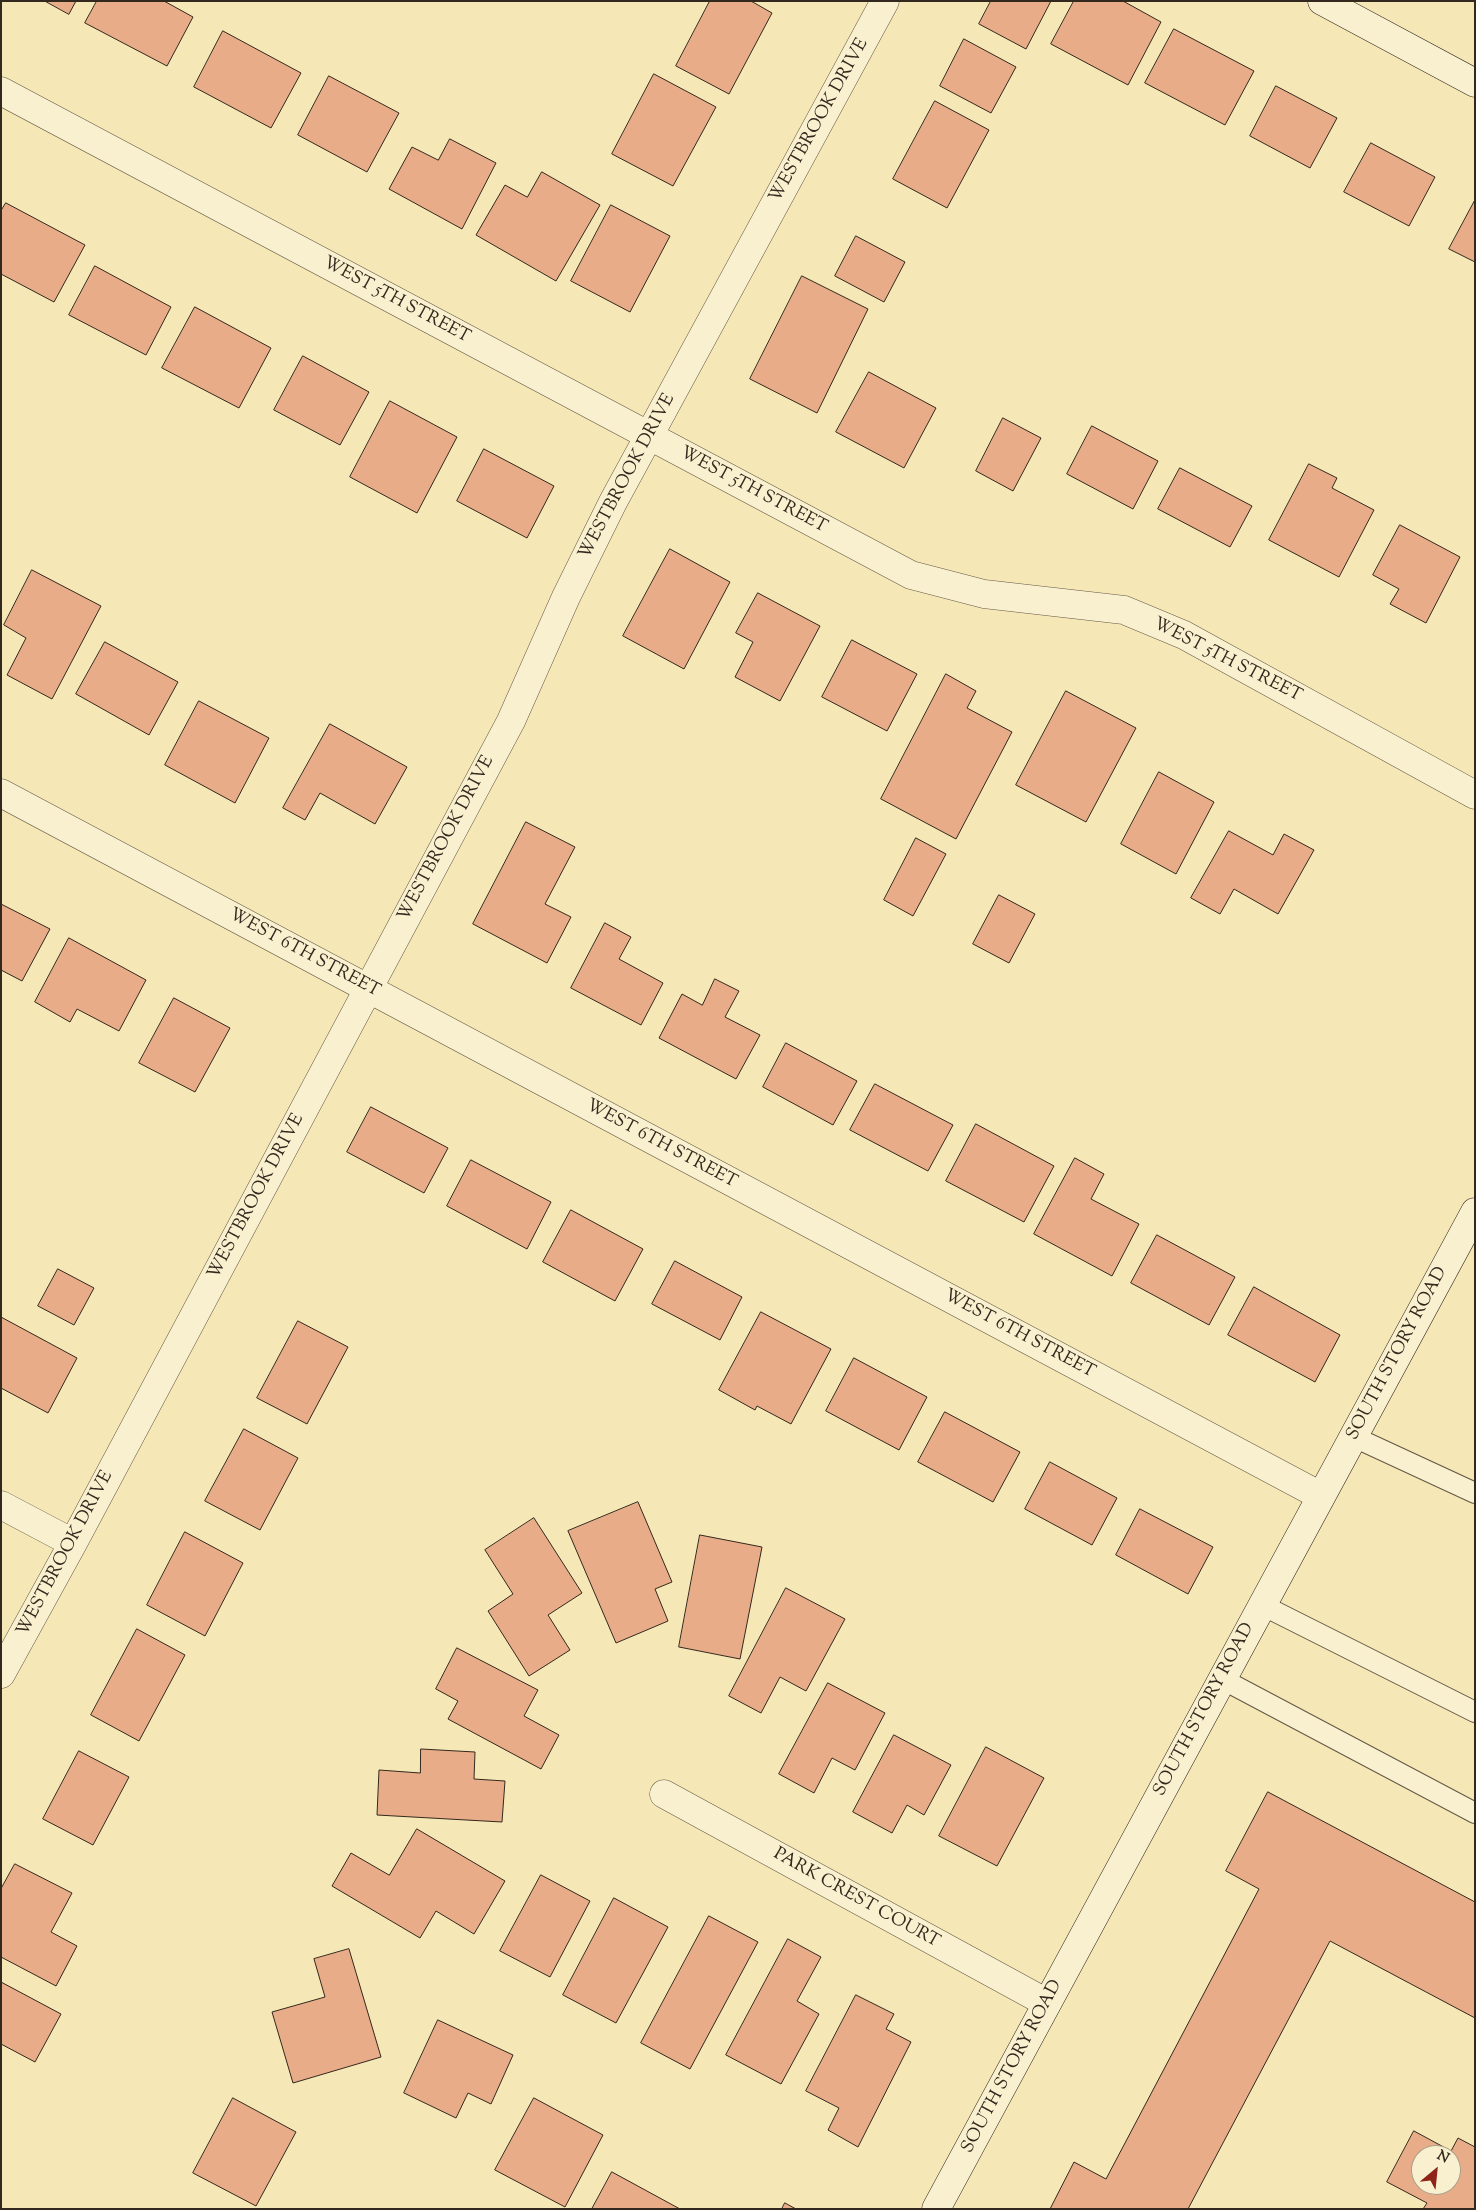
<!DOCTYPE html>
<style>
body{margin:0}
#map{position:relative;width:1476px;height:2210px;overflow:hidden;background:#f6e8b6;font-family:"Sorts Mill Goudy",serif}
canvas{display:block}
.frame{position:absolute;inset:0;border:2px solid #33281d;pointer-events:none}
.north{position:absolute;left:1411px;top:2145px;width:50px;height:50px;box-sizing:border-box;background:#f9f0d0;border:1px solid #aaa088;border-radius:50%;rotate:28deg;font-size:14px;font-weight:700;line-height:20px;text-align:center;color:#33281d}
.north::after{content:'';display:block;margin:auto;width:18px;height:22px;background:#8f2418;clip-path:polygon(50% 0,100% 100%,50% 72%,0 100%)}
</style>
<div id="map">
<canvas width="1476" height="2210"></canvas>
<div class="frame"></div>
<div class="north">N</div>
</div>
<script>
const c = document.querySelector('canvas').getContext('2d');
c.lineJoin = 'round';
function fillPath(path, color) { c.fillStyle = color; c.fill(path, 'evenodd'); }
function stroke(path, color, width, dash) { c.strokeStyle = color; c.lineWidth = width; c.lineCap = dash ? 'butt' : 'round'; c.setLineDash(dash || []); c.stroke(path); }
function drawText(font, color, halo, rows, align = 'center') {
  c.font = font + ' "Sorts Mill Goudy",serif'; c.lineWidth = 5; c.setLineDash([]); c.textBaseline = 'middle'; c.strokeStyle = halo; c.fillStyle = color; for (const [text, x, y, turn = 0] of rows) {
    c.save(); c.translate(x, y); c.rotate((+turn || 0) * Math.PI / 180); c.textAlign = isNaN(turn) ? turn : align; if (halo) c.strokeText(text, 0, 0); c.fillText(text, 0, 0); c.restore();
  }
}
const building = new Path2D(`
 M45 1H76L69 14Z
 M97 1H164L193 17 167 66 85 23Z
 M710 1H751L772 13 729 94 676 66Z
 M991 1H1051L1026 49 979 24Z
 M1074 1H1123L1161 22 1128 85 1051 44Z
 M1174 29 1254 71 1225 125 1145 83Z
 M223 31 301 73 271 128 194 87Z
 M964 39 1016 67 991 113 940 86Z
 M654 74 716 107 673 186 612 154Z
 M329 76 399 113 367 172 298 135Z
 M1276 86 1337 118 1310 168 1250 136Z
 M935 101 989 130 947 208 893 179Z
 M450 139 496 163 462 229 389 189 412 147 438 160Z
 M1371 143 1435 177 1409 226 1344 192Z
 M542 172 600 205 556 281 476 235 505 185 527 197Z
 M1475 200V262L1449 249Z
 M6 203 85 245 54 302 1 274V211Z
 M611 205 670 236 630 312 571 281Z
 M856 236 905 262 884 302 835 276Z
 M95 266 171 307 146 355 69 315Z
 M802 276 868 309 817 413 750 379Z
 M195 307 271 348 239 408 162 368Z
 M303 356 369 392 340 445 274 410Z
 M869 372 936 408 904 468 836 432Z
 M390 401 457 437 417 513 350 477Z
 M1003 418 1041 438 1013 491 976 471Z
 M1092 426 1158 461 1133 509 1067 474Z
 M484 449 554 486 527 538 457 501Z
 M1309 464 1337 478 1332 488 1374 510 1339 577 1269 540Z
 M1180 468 1252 506 1230 547 1158 509Z
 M1400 525 1460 557 1426 623 1390 604 1399 589 1373 575Z
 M670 549 730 582 684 669 623 636Z
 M32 570 101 606 52 699 7 675 26 638 4 625Z
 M758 593 820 626 780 701 735 677 753 642 736 633Z
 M852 640 917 674 887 731 822 697Z
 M105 642 178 682 149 735 76 694Z
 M946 674 976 691 967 708 1012 732 956 839 881 799Z
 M1066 691 1136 728 1086 822 1016 785Z
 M199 701 269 738 235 803 165 765Z
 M330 724 407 767 375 824 320 793 305 820 283 808Z
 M1159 772 1214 802 1176 874 1121 844Z
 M526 822 575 847 545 904 571 917 547 963 473 924Z
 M1229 831 1273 855 1284 834 1314 850 1278 914 1234 889 1220 914 1191 898Z
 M916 838 946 854 913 916 884 900Z
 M999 895 1035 914 1009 963 973 944Z
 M1 904 50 929 22 981 1 970Z
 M605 923 631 937 619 959 663 983 641 1025 571 988Z
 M69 938 146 980 119 1031 77 1009 70 1022 35 1002Z
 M715 979 739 991 725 1017 760 1035 736 1079 659 1038 682 994 702 1005Z
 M174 998 230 1028 195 1092 139 1063Z
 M786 1043 857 1081 833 1125 763 1087Z
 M875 1084 953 1125 928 1171 850 1130Z
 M371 1107 448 1148 424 1193 347 1152Z
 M976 1124 1054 1166 1024 1222 946 1181Z
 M1075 1158 1104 1174 1091 1199 1139 1224 1112 1276 1034 1234Z
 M471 1160 551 1202 527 1249 447 1206Z
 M571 1210 643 1249 615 1301 543 1262Z
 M1157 1235 1235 1277 1209 1325 1131 1283Z
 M675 1261 742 1297 720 1340 652 1304Z
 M58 1269 94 1288 74 1325 38 1306Z
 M1254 1287 1340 1335 1315 1382 1228 1335Z
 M761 1312 831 1349 791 1424 757 1406 755 1410 719 1390Z
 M1 1317 77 1358 48 1413 1 1388Z
 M298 1321 348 1347 307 1424 257 1398Z
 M854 1358 927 1397 899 1450 826 1411Z
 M945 1412 1020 1452 993 1502 918 1462Z
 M244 1429 298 1458 260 1530 205 1501Z
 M1050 1462 1117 1498 1092 1545 1025 1509Z
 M638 1502 672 1582 655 1589 668 1621 616 1643 568 1531Z
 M1140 1509 1213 1547 1188 1594 1116 1555Z
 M534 1518 582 1593 548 1615 570 1650 529 1676 488 1611 513 1594 485 1550Z
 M185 1532 243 1563 205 1636 147 1605Z
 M700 1535 762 1547 740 1659 679 1647Z
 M786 1588 845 1619 806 1691 780 1677 761 1713 729 1696Z
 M137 1629 185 1655 139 1741 91 1715Z
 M457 1648 538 1690 524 1716 559 1735 541 1769 448 1719 458 1701 436 1689Z
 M828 1683 885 1713 855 1770 832 1758 814 1793 779 1774Z
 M894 1735 951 1765 924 1815 907 1805 892 1833 853 1812Z
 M986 1747 1044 1778 997 1866 939 1836Z
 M421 1749 475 1752 474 1779 505 1781 502 1822 377 1815 379 1770 420 1773Z
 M79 1751 129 1777 93 1845 43 1819Z
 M1268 1792 1475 1902V2018L1330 1941 1188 2209H1050L1074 2162 1106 2179 1259 1889 1226 1871Z
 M417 1829 505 1881 474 1934 436 1911 420 1938 332 1886 351 1853 389 1875Z
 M15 1864 72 1893 51 1932 77 1946 56 1986 1 1957V1889Z
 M541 1875 590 1901 550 1977 500 1951Z
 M614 1898 668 1927 616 2023 563 1995Z
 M709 1916 758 1942 690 2069 641 2043Z
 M788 1939 821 1957 797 2001 819 2014 781 2084 726 2055Z
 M349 1949 381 2057 293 2083 272 2012 325 1997 314 1959Z
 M1 1982 61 2014 35 2062 1 2044Z
 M856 1995 894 2014 886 2029 911 2042 858 2147 828 2130 839 2108 806 2091Z
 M438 2020 513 2055 491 2104 468 2093 456 2118 404 2093Z
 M233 2098 296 2132 256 2206 193 2173Z
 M534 2098 603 2135 565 2207 495 2170Z
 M1414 2131 1451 2151 1458 2138 1475 2147V2209H1423L1427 2203 1387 2182ZM1421 2155H1451V2185H1421Z
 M612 2172 680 2209H592Z
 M785 2203 796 2209H782Z`);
fillPath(building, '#e8ac88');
stroke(building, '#33281d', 1);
const lane = new Path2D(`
 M1354 1437 1475 1493
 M1262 1605 1475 1712
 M1222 1679 1475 1813`);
const street = new Path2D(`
 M1 91 911 575 984 594 1124 610 1184 635 1475 795
 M1 793 1321 1496
 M1 1505 73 1543
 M1 1674 73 1543 511 721 566 597 613 502 885 1
 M664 1794 1047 2003`);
const secondary = new Path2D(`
 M1322 1 1475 83
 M936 2209 1475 1212`);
stroke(lane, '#645843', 22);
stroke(street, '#645843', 29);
stroke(secondary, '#33281d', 29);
stroke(lane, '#f9f0d0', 20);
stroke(street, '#f9f0d0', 28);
stroke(secondary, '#f9f0d0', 28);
drawText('18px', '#33281d', '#f9f0d0', [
 ["WESTBROOK DRIVE",820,121,-61],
 ["WEST 5TH STREET",396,301,28],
 ["WESTBROOK DRIVE",628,477,-62],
 ["WEST 5TH STREET",753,491,28],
 ["WEST 5TH STREET",1227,661,27],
 ["WESTBROOK DRIVE",447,839,-62],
 ["WEST 6TH STREET",304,954,28],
 ["WEST 6TH STREET",661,1145,28],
 ["WESTBROOK DRIVE",257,1197,-62],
 ["WEST 6TH STREET",1019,1335,28],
 ["SOUTH STORY ROAD",1398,1354,-62],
 ["WESTBROOK DRIVE",66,1554,-62],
 ["SOUTH STORY ROAD",1205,1710,-62],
 ["PARK CREST COURT",856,1899,29],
 ["SOUTH STORY ROAD",1013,2067,-62]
]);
</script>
